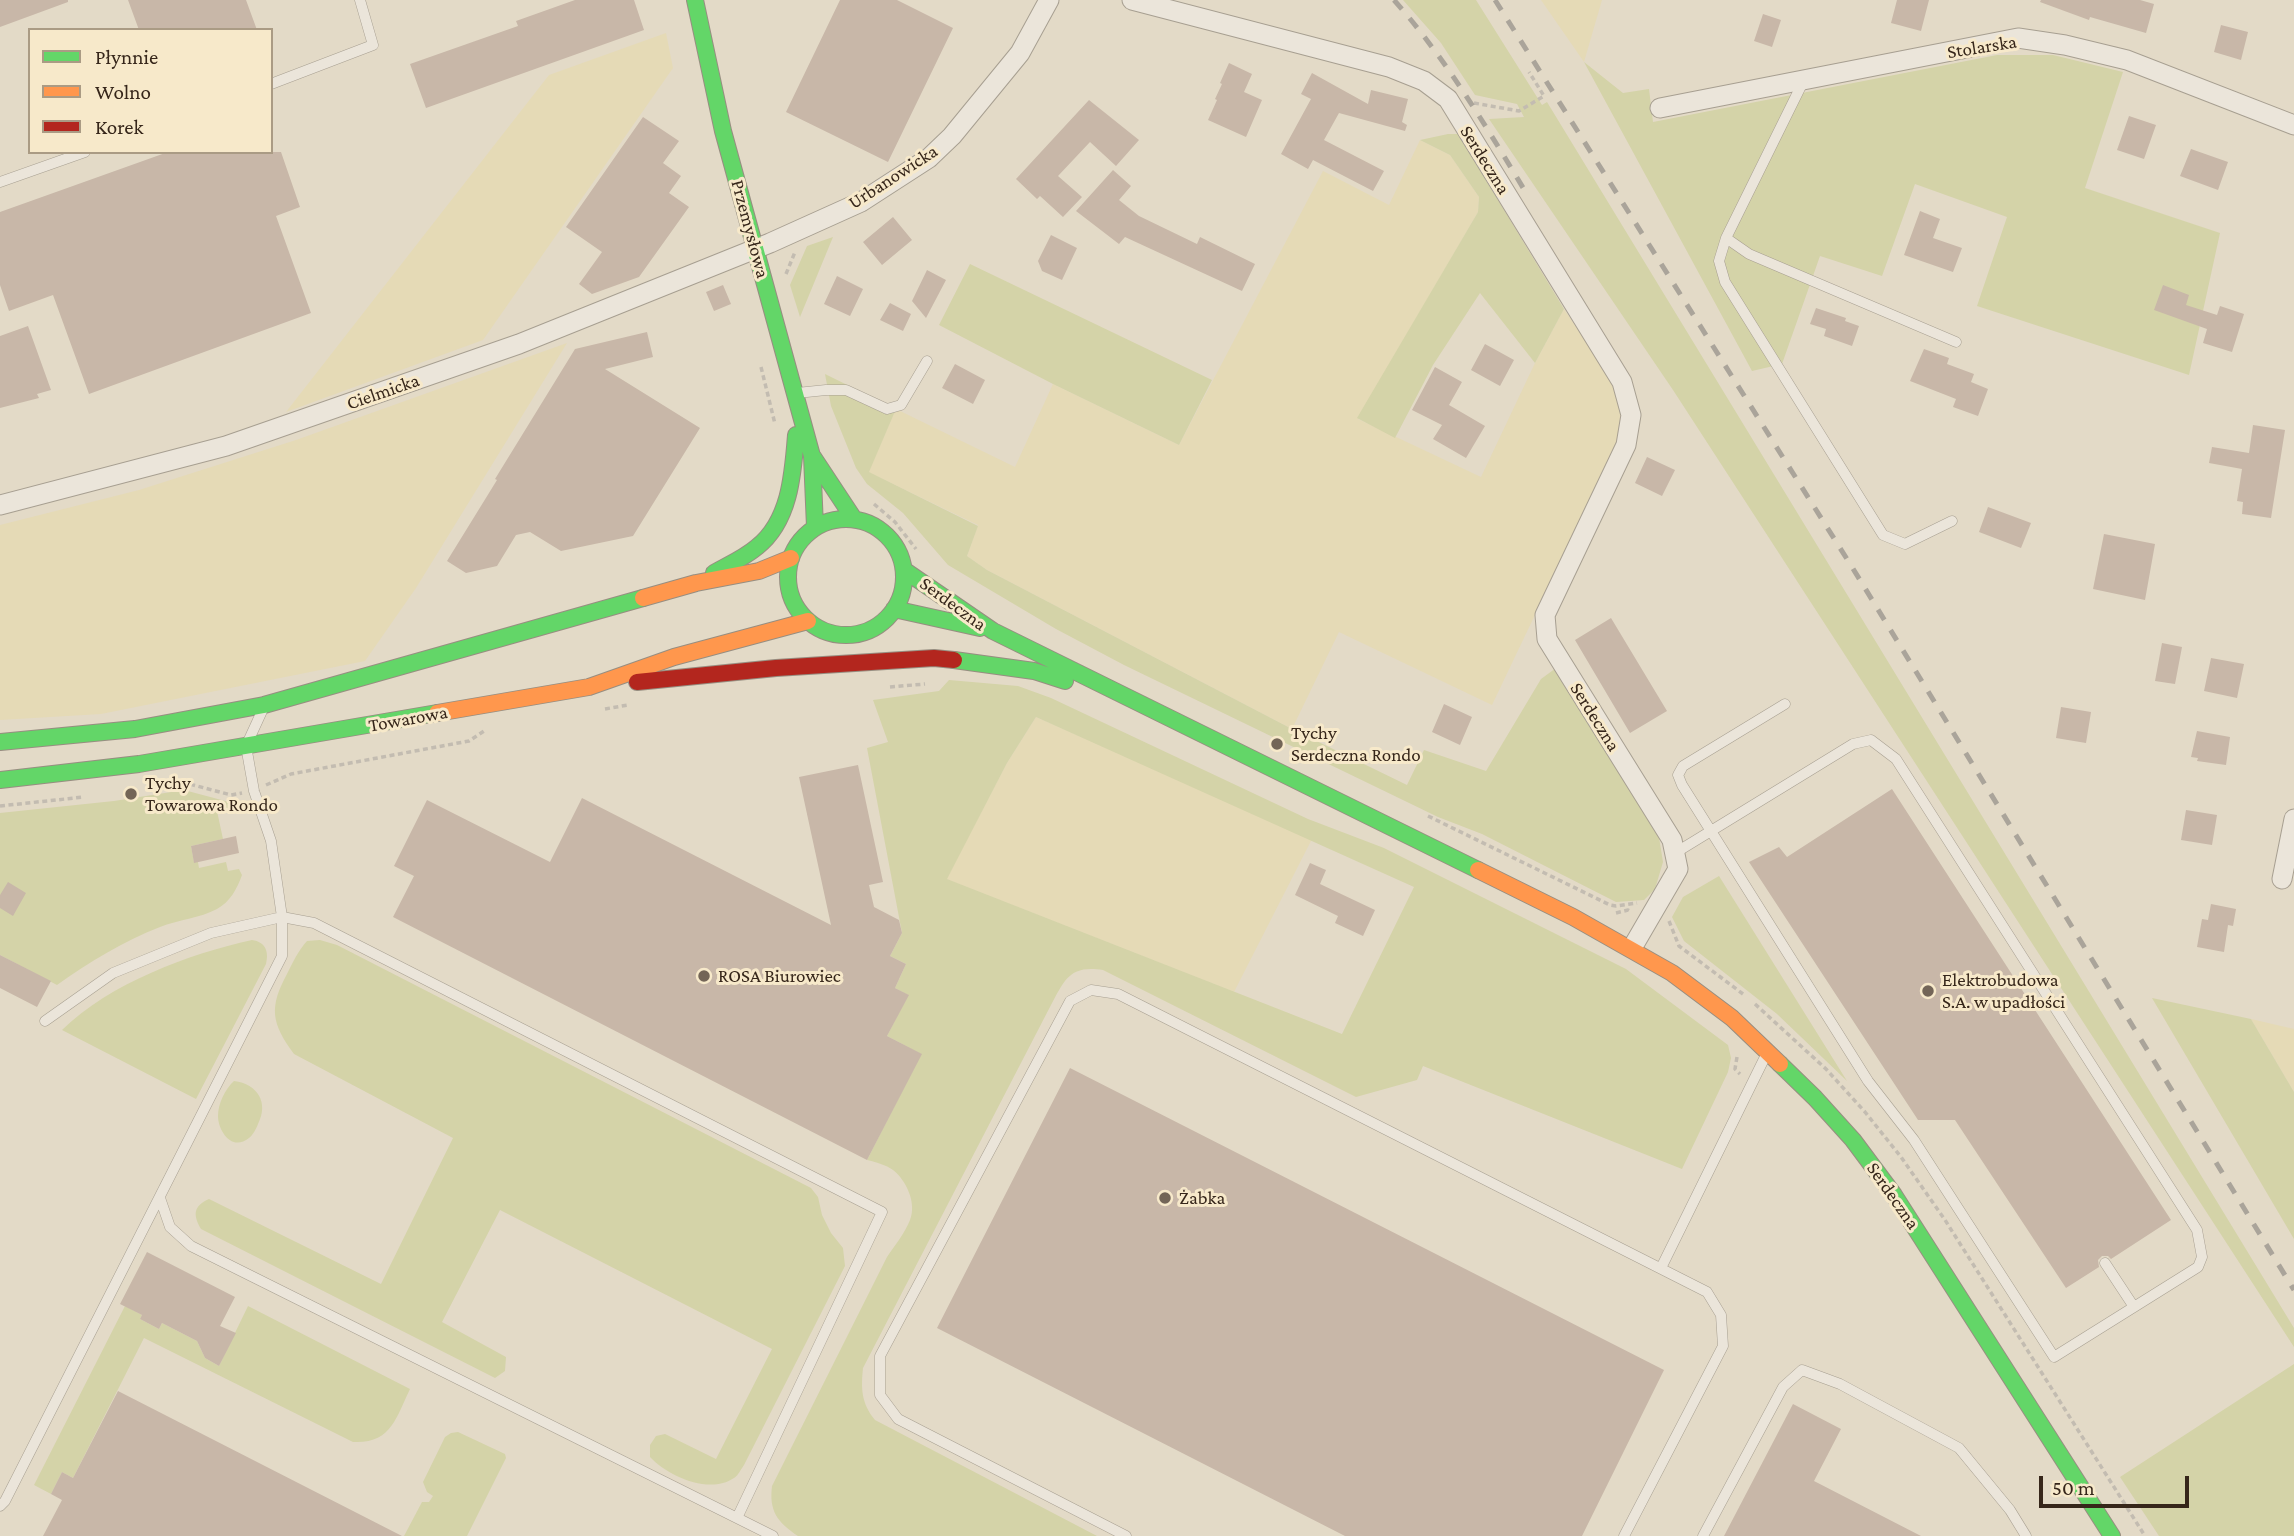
<!DOCTYPE html>
<meta charset="utf-8">
<style>
body{margin:0}
#map{position:relative;width:2294px;height:1536px;overflow:hidden;background:#e3dac7;font-family:"Crimson Pro",serif}
canvas{display:block}
.legend{position:absolute;left:28px;top:28px;width:245px;height:126px;box-sizing:border-box;background:#f7e9ca;border:2px solid #aa9b84;margin:0;padding:9px 12px;list-style:none;font-size:21px;color:#36261a}
.legend li{display:flex;align-items:center;gap:14px;height:35px}
.legend b{width:35px;border:2px solid #aa9b84}
.scale{position:absolute;left:2039px;top:1476px;width:150px;height:32px;box-sizing:border-box;border:4px solid #36261a;border-top:0;padding-left:9px;font-size:21px;line-height:24px;white-space:nowrap;color:#36261a;-webkit-text-stroke:5px #f7e9ca;paint-order:stroke}
</style>
<div id="map">
<canvas width="2294" height="1536"></canvas>
<ul class="legend">
<li><b style="height:9px;background:#63d668"></b>Płynnie</li>
<li><b style="height:9px;background:#ff974d"></b>Wolno</li>
<li><b style="height:9px;background:#b3261e"></b>Korek</li>
</ul>
<div class="scale">50 m</div>
</div>
<script>
const c = document.querySelector('canvas').getContext('2d');
c.lineJoin = 'round';
function fillPath(path, color) { c.fillStyle = color; c.fill(path, 'evenodd'); }
function stroke(path, color, width, dash) { c.strokeStyle = color; c.lineWidth = width; c.lineCap = dash ? 'butt' : 'round'; c.setLineDash(dash || []); c.stroke(path); }
function drawText(font, color, halo, rows, align = 'center') {
  c.font = font + ' "Crimson Pro",serif'; c.lineWidth = 6; c.setLineDash([]); c.textBaseline = 'middle'; c.strokeStyle = halo; c.fillStyle = color; for (const [text, x, y, turn = 0] of rows) {
    c.save(); c.translate(x, y); c.rotate((+turn || 0) * Math.PI / 180); c.textAlign = isNaN(turn) ? turn : align; if (halo) c.strokeText(text, 0, 0); c.fillText(text, 0, 0); c.restore();
  }
}
fillPath(new Path2D(`
 M1541 0H1602L1584 62Z
 M666 33 673 68 483 340 286 412 549 75Z
 M1420 140 1450 155 1479 197 1478 212 1358 419 1481 477 1535 363 1564 309 1618 390 1623 417 1616 445 1492 705 1339 632 1292 729 987 570 967 556 978 525 868 472 896 409 1015 467 1053 384 1179 445 1323 171 1389 205Z
 M567 343 416 588 365 661 101 714 0 720V525L139 490 296 440Z
 M1036 717 1312 839 1234 992 946 879 1007 763Z
 M2251 1019 2294 1029V1092Z`), '#e5dab6');
fillPath(new Path2D(`
 M1403 0H1476L1542 105 1547 102 2294 1328V1347L1673 390 1489 119 1524 117 1517 104 1475 95 1441 43Z
 M1997 55H2053L2123 72 2085 188 2220 233 2189 375 1977 306 2007 217 1915 184 1882 276 1820 256 1782 364 1752 371 1584 62 1623 93 1649 89 1653 122Z
 M1448 134H1458L1564 309 1535 363 1480 293 1433 365 1395 438 1357 418 1478 212 1479 197 1450 155 1420 140Z
 M833 237 800 317 790 285 807 246Z
 M970 264 1212 380 1179 445 1053 384 939 325Z
 M825 374 896 409 869 472 978 526 967 556 987 570 1292 729 1407 785 1424 750 1486 771 1541 679 1556 668 1658 831 1663 862 1655 889 1644 900 1616 902 1482 834 1438 817 1124 665 1056 629 948 565 903 513 867 484 856 468 831 406Z
 M949 680 1018 686 1051 698 1308 819 1384 848 1626 969 1728 1045 1731 1058 1728 1072 1682 1169 1423 1066 1417 1080 1356 1097 1103 970C1070 965 1065 979 1051 1005L863 1368C861 1388 861 1403 875 1420L1097 1536H798C777 1522 769 1511 772 1486L887 1257C895 1245 905 1233 910 1220 917 1203 906 1180 893 1170 886 1165 876 1162 867 1160L921 1054 887 1036 908 995 895 988 906 964 890 956 902 933 867 748 888 742 873 700 939 691ZM1036 717 1414 887 1342 1034 947 879 1007 763Z
 M184 790 229 802 231 807 217 811 223 839 191 846 194 862H198L199 868 226 862 228 871 239 869 242 875C237 889 230 902 217 909 200 918 178 920 160 927 124 941 89 962 57 985L0 955V813L114 801Z
 M1719 876 1847 1081 1777 1014 1684 941 1672 917 1683 897Z
 M252 940C266 942 269 952 266 964L196 1099 62 1030C110 983 189 954 252 940Z
 M320 940 337 945 811 1188 818 1197 822 1215 831 1233 843 1248 845 1266 744 1465C741 1469 738 1476 734 1478 709 1495 668 1476 650 1457V1445L656 1436 665 1434 716 1459 772 1349 500 1210 442 1322 506 1357 505 1371 495 1378 201 1229C193 1215 193 1206 209 1199L381 1284 453 1138 294 1054C271 1023 269 1007 287 974 293 962 298 951 307 941Z
 M2152 998 2251 1019 2294 1092V1239Z
 M234 1081C258 1084 269 1103 258 1124 256 1129 253 1135 249 1138 232 1152 218 1131 218 1116 218 1104 225 1089 234 1081Z
 M125 1306 142 1315 140 1319 159 1329 162 1323 197 1341 205 1358 219 1366 248 1306 410 1389C396 1418 391 1444 353 1442L144 1338 73 1478 62 1472 51 1494 34 1485Z
 M2294 1364V1536H2159L2120 1477Z
 M458 1432 505 1454 506 1458 467 1536H404L422 1502H429L433 1496 427 1492 423 1482 445 1437 451 1433Z`), '#d4d3a8');
fillPath(new Path2D(`
 M0 0H68V2L0 27Z
 M128 0H246L257 30H139Z
 M575 0H634L644 30 426 108 410 64 518 26 516 21Z
 M840 0H897L953 28 888 162 786 112Z
 M1897 0H1929L1921 31 1891 23Z
 M2041 0H2140L2154 4 2146 33 2090 17 2089 20 2040 2Z
 M1763 14 1781 20 1772 47 1754 41Z
 M2221 25 2248 32 2241 60 2214 52Z
 M1229 63 1252 74 1244 92 1262 100 1246 137 1208 120 1217 100 1215 99 1222 84 1220 83Z
 M1312 73 1368 104 1371 90 1408 99 1402 122 1407 125 1405 131 1339 113 1324 140 1384 171 1373 191 1313 160 1308 169 1281 154 1311 99 1301 94Z
 M1089 100 1139 140 1116 166 1090 142 1058 176 1082 197 1063 217 1040 196 1037 199 1016 179Z
 M2129 116 2156 125 2144 159 2117 150Z
 M643 117 679 141 663 163 681 176 669 193 689 207 639 277 592 294 579 284 602 252 566 227Z
 M2191 149 2228 162 2218 190 2180 176Z
 M168 152H281L300 207 276 216 311 313 89 394 53 295 9 311 0 285V212Z
 M1113 170 1131 186 1119 200 1139 216 1197 244 1200 237 1255 264 1242 291 1125 237 1119 244 1076 211Z
 M1920 211 1940 219 1933 238 1962 248 1953 272 1904 255Z
 M893 217 912 240 882 265 863 242Z
 M1051 235 1077 248 1062 280 1042 271 1038 261Z
 M927 270 946 280 926 318 912 301Z
 M837 276 863 289 850 316 824 304Z
 M723 285 731 304 714 311 706 292Z
 M2163 285 2189 295 2186 305 2217 315 2220 306 2244 314 2232 352 2203 343 2207 329 2154 310Z
 M890 303 911 314 903 331 880 320Z
 M1816 308 1846 318 1845 321 1859 326 1852 346 1824 336 1826 329 1810 324Z
 M28 326 51 390 37 394 39 398 0 408V336Z
 M647 332 653 357 605 369 700 428 633 536 561 551 530 532 516 535 497 566 466 573 447 561 497 480 495 479 575 349Z
 M1485 344 1514 360 1500 386 1471 370Z
 M1924 349 1949 358 1947 364 1974 374 1971 382 1988 389 1978 416 1953 407 1956 399 1910 381Z
 M955 364 985 380 973 404 942 388Z
 M1435 367 1462 382 1449 405 1485 426 1466 458 1433 439 1442 425 1412 410Z
 M2253 425 2285 430 2271 518 2242 514 2243 502 2237 501 2242 469 2209 463 2212 447 2249 453Z
 M1647 457 1675 470 1662 496 1635 483Z
 M1988 507 2031 523 2021 548 1979 532Z
 M2104 534 2155 544 2145 600 2093 589Z
 M1611 618 1667 711 1630 733 1575 640Z
 M2162 643 2182 647 2175 684 2155 681Z
 M2211 658 2244 664 2237 698 2204 691Z
 M1444 704 1472 717 1460 745 1432 732Z
 M2061 707 2091 712 2086 743 2056 738Z
 M2197 731 2230 737 2226 765 2197 761 2198 758 2191 757Z
 M858 765 883 882 869 885 874 907 899 920 902 933 890 956 906 964 895 988 909 995 887 1036 922 1054 867 1160 393 917 414 876 394 866 427 800 550 862 582 798 831 925 799 777Z
 M1892 789 2171 1220 2111 1259 2108 1256H2102L2098 1260 2099 1267 2066 1288 1955 1120H1918L1749 862 1779 847 1787 857Z
 M2186 810 2217 815 2212 845 2181 840Z
 M236 836 239 853 194 863 191 846Z
 M1310 863 1326 870 1320 884 1375 910 1363 936 1335 923 1338 916 1295 895Z
 M8 882 26 893 13 916 0 908V895Z
 M2211 904 2236 909 2233 926 2228 925 2224 952 2197 947 2202 919 2208 920Z
 M0 955 51 981 37 1007 0 988Z
 M1070 1068 1664 1370 1582 1536H1345L937 1328Z
 M147 1252 235 1297 220 1326 236 1333 219 1366 205 1358 197 1341 162 1323 159 1329 140 1319 142 1315 120 1304Z
 M118 1391 402 1536H43L62 1500 51 1494 62 1472 73 1478Z
 M1793 1404 1841 1429 1814 1481 1921 1536H1724Z`), '#c8b7a8');
const lane = new Path2D(`
 M1804 80 1726 238 1719 261 1725 282 1883 535 1905 544 1952 521
 M271 84 373 45 360 0
 M0 182 85 152
 M1726 238 1749 254 1956 342
 M797 393 826 390H846L887 409 901 405 927 361
 M263 709 246 746 254 791 271 841 282 917 314 923 882 1212 737 1518 773 1536
 M1675 853 1853 744 1871 740 1896 759 2197 1230 2202 1257 2198 1267 2054 1357 1914 1140 1868 1081 1682 785 1678 775 1683 766 1785 704
 M160 1198 170 1227 191 1246 737 1518
 M2105 1263 2134 1307
 M1661 1268 1766 1055
 M0 1506 5 1501 282 956V917L211 933 113 973 45 1021
 M1126 1536 898 1419 880 1395V1356L1070 1001 1091 990 1118 994 1707 1292 1721 1315 1723 1346 1624 1536
 M1703 1536 1783 1387 1802 1370 1840 1384 1959 1448 2010 1510 2026 1536`);
const street = new Path2D(`
 M1132 0 1389 67 1424 81 1448 99 1622 382 1631 415 1626 445 1545 615 1547 639 1672 840 1678 869 1632 948
 M1660 108 2018 38 2065 45 2127 60 2294 125
 M0 505 226 446 519 344 770 243 861 202 929 158 952 136 1020 53 1049 0
 M2282 879 2294 819`);
const fast = new Path2D(`
 M695 0 723 131 812 456 815 527
 M813 457 854 519
 M788 577a58 58 0 1 1 116 0a58 58 0 1 1-116 0Z
 M904 570 993 631 1478 870
 M714 573C728 565 744 558 757 547 790 521 793 474 796 435
 M894 609 980 628
 M954 660 1034 671 1065 681
 M0 742 135 729 264 705 643 598
 M0 780 139 764 437 713
 M1780 1064 1815 1098 1853 1140 1894 1195 2112 1536`);
const slow = new Path2D(`
 M643 598 696 583 759 571 791 558
 M437 713 589 687 674 657 808 621
 M1478 870 1573 917 1672 973 1732 1018 1780 1064`);
const jam = new Path2D(`
 M637 682 776 668 934 658 954 660`);
stroke(lane, '#a79f91', 11);
stroke(street, '#a79f91', 21);
stroke(fast, '#978e81', 18);
stroke(slow, '#978e81', 18);
stroke(jam, '#978e81', 18);
stroke(new Path2D(`
 M1474 103 1519 111 1544 96 1529 72
 M786 274 795 252
 M761 367 775 424
 M874 504 895 522 916 549
 M890 687 925 684
 M605 709 628 705
 M182 782 231 795 242 793
 M266 785 291 774 469 741 484 731
 M0 806 84 797
 M1428 816 1610 905 1616 906 1637 903
 M1616 913 1628 910 1632 912
 M1669 921 1679 946 1743 994
 M1755 1004 1826 1069 1865 1112 1901 1157 1945 1220 2145 1536
 M1737 1057 1735 1069 1740 1074`), '#c3bcb1', 3.5, [5, 3.5]);
stroke(lane, '#ebe5da', 10);
stroke(street, '#ebe5da', 19);
stroke(fast, '#63d668', 16);
stroke(slow, '#ff974d', 16);
stroke(jam, '#b3261e', 16);
stroke(new Path2D(`
 M1394 0C1447 60 1487 128 1528 196
 M1495 0 1852 567 2294 1290`), '#aaa49a', 5, [12, 12]);
for (const [x, y, r, color] of [
 [1277,744,7,"#736557"],
 [131,794,7,"#736557"],
 [704,976,7,"#736557"],
 [1928,991,7,"#736557"],
 [1165,1198,7,"#736557"]
]) { const dot = new Path2D(); dot.arc(x, y, r, 0, 2 * Math.PI); c.fillStyle = color; c.fill(dot); stroke(dot, '#f7e9ca', 2.5); }
drawText('19px', '#36261a', '#f7e9ca', [
 ["Stolarska",1982,47,-9],
 ["Serdeczna",1485,160,58],
 ["Urbanowicka",893,177,-33],
 ["Przemysłowa",750,229,75],
 ["Cielmicka",383,392,-19],
 ["Serdeczna",953,604,36],
 ["Serdeczna",1595,717,58],
 ["Towarowa",408,719,-10],
 ["Serdeczna",1893,1196,55]
]);
drawText('19px', '#36261a', '#f7e9ca', [
 ["Tychy",1291,733],
 ["Serdeczna Rondo",1291,755],
 ["Tychy",145,783],
 ["Towarowa Rondo",145,805],
 ["ROSA Biurowiec",718,976],
 ["Elektrobudowa",1942,980],
 ["S.A. w upadłości",1942,1002],
 ["Żabka",1179,1198]
], 'left');
</script>
